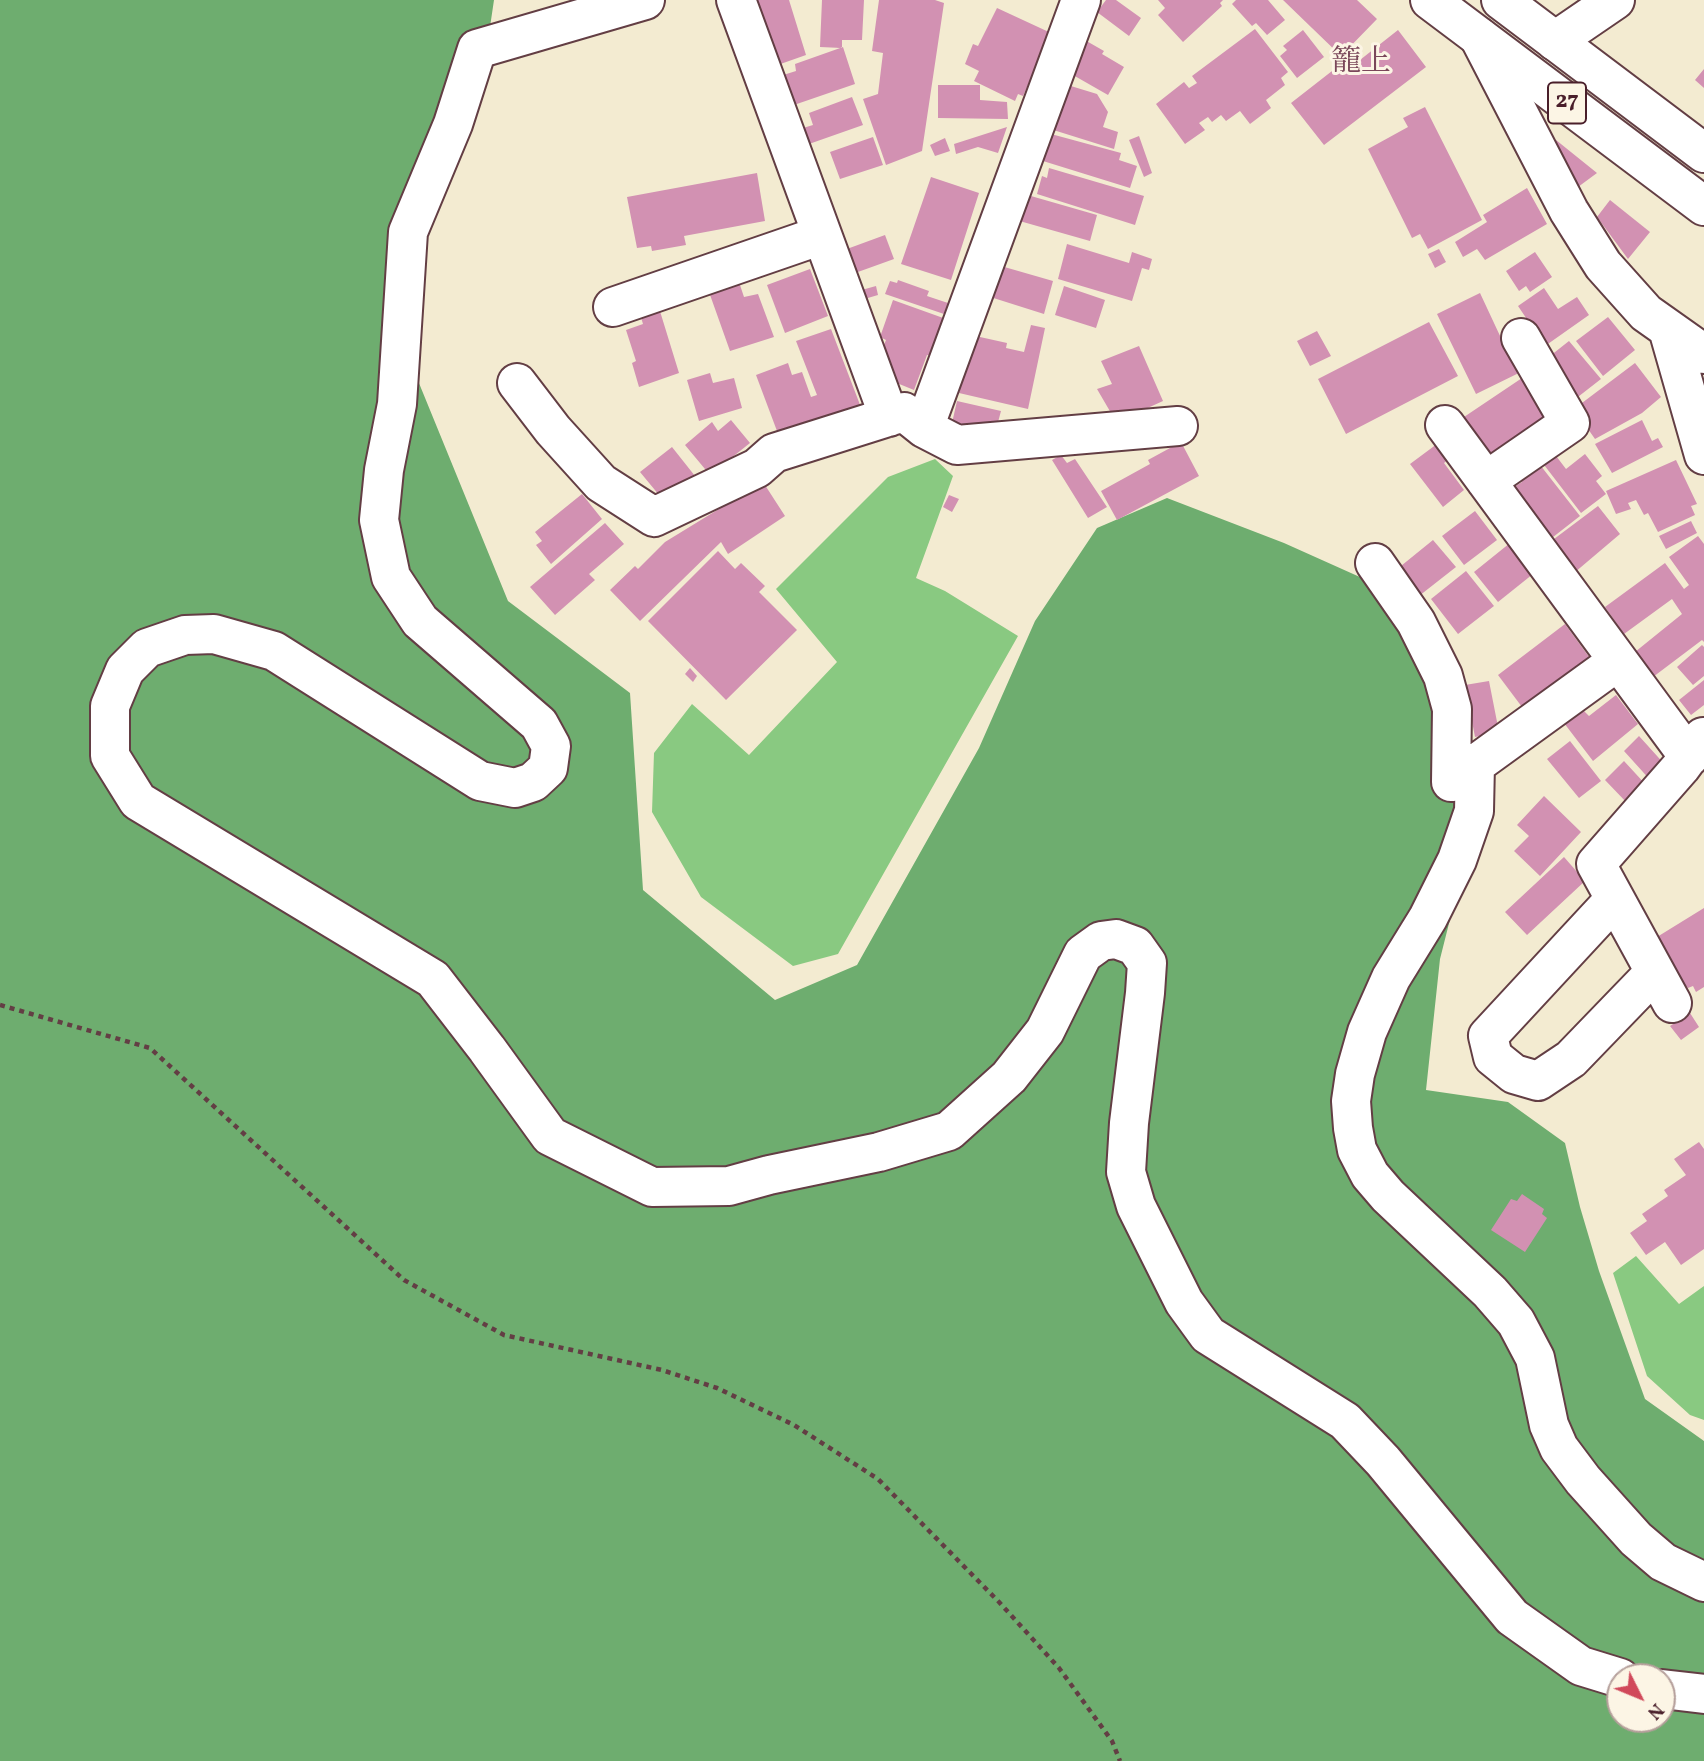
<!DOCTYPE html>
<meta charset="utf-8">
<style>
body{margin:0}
#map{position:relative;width:1704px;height:1761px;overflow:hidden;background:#f3ebd1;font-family:Vollkorn,serif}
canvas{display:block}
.north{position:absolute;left:1606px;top:1663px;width:70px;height:70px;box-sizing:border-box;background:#fcf5e5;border:2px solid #b59f9b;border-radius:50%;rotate:133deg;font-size:19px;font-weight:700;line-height:28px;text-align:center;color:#4a1f2b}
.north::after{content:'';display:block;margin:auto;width:24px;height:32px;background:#d1495b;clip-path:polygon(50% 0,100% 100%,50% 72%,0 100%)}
</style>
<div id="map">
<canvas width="1704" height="1761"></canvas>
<div class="north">N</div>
</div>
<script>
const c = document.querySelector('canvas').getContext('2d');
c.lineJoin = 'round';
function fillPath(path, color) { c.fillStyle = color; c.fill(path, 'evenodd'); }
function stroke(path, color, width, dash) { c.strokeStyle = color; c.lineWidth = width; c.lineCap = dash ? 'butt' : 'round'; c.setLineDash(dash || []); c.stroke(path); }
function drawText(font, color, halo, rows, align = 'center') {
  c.font = font + ' Vollkorn,"Noto Serif JP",serif'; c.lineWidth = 6; c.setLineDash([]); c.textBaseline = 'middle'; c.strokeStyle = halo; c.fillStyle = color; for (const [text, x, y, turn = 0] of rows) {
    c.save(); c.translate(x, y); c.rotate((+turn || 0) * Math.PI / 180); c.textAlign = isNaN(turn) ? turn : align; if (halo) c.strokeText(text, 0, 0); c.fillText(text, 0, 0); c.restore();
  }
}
fillPath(new Path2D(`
 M935 459 953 476 916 578 945 591 1018 636 838 954 793 966 701 897 652 812 654 753 692 704 749 755 837 662 776 589 888 477Z
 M1636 1256 1679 1304 1704 1286V1420L1690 1415 1647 1376 1613 1273Z`), '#89c981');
fillPath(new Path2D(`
 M0 0H494L483 74 419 250 412 366 508 601 630 693 643 890 775 1000 857 965 979 748 1035 621 1097 528 1167 498 1284 543 1371 582 1423 611 1468 848 1440 959 1426 1090 1508 1102 1565 1143 1580 1207 1599 1271 1645 1399 1704 1441V1761H0ZM1620 1677H1662V1719H1620Z`), '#6ead6f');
fillPath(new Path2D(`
 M749 0H789L806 55 772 67Z
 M822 0H864L862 40H842V48L820 47Z
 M879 0H935L944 3 922 151 886 165 863 99 878 94 883 53 872 51Z
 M1106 0H1116L1141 18 1129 36 1097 12Z
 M1158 0H1223L1220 3 1222 6 1183 42 1158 15 1165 8Z
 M1236 0H1268L1285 20 1267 35 1256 23 1252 26 1232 4Z
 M1283 0H1357L1377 19 1341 56Z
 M997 8 1051 33 1023 96 1018 94 1015 101 974 81 979 71 965 64 973 44 978 46Z
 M1255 29 1288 72 1281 78 1285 85 1266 100 1271 108 1250 124 1240 111 1226 121 1221 115 1212 122 1208 117 1199 123 1205 130 1185 144 1156 104 1184 82 1189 88 1197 83 1192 76Z
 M1303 30 1324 57 1297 78 1280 56 1287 50 1283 46Z
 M1398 30 1426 67 1324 145 1291 103 1341 64 1346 71Z
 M1083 39 1104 51 1102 54 1124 67 1108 95 1066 71Z
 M843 47 855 84 791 106 780 76 796 71 795 64Z
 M1704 69V88L1695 80Z
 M1061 83 1097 94 1108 112 1103 127 1118 132 1114 149 1047 128Z
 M938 85H980V100L1007 102 1008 119 938 118Z
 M852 97 863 125 809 144 803 128 813 125 809 113Z
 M1425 107 1482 220 1428 249 1420 234 1412 238 1368 149 1408 127 1403 118Z
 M1007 127 998 153 978 147 956 154 954 144Z
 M1051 134 1121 153 1119 160 1137 166 1130 188 1043 161Z
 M1139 136 1152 173 1144 177 1129 140Z
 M873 137 883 165 840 179 830 152Z
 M945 138 950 151 935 156 930 145Z
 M1556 140 1597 173 1578 187 1550 144Z
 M1049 168 1144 196 1135 225 1037 194 1042 176 1047 178Z
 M757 173 765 221 684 236 686 245 652 251 651 246 637 248 627 197Z
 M931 177 979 193 951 280 901 264Z
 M1527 188 1547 224 1485 260 1477 249 1463 257 1455 242 1487 222 1483 215Z
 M1017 192 1097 215 1090 241 1009 218Z
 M1610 200 1650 232 1628 259 1597 217Z
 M885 235 894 259 844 277 836 253Z
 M1067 244 1129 263 1132 252 1152 259 1149 270 1142 268 1132 301 1058 279Z
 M1439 249 1446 262 1435 268 1428 254Z
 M1535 252 1552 277 1530 292 1526 286 1519 291 1506 271Z
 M994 264 1053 281 1044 314 984 295Z
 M810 269 828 316 785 333 767 285Z
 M898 280 929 291 927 296 948 303 944 314 885 294 890 281 897 283Z
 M739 282 744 297 758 294 774 337 730 351 709 292Z
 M876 286 878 295 861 300 858 291Z
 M1064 286 1105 300 1096 328 1055 315Z
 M1544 288 1558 309 1577 297 1589 315 1545 346 1518 306Z
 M1480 293 1501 338 1509 333 1525 370 1476 394 1437 314Z
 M893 300 946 319 932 356 927 355 914 390 887 379 878 359 886 340 880 337Z
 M659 308 679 373 639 387 632 363 636 361 626 330 643 324 640 314Z
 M1608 317 1635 350 1603 376 1576 341Z
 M1429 322 1458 376 1346 434 1318 379Z
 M1031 325 1045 328 1028 409 959 393 971 335 1007 343 1006 348 1024 352Z
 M831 329 862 410 797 432 794 426 777 431 756 375 788 363 792 375 802 372 811 397 817 395 796 341Z
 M1317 331 1331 356 1310 366 1297 341Z
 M1569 341 1601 379 1574 400 1557 379 1565 374 1550 356Z
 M1139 346 1163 401 1119 421 1114 412 1111 413 1097 389 1112 384 1101 361Z
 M1635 363 1661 397 1642 413 1595 439 1574 409Z
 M710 373 713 383 734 378 742 408 699 421 687 380Z
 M1525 376 1553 413 1491 459 1461 419Z
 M957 401 1001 411 997 426 982 422 980 429 952 423Z
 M731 420 750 443 710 475 685 445 712 422 718 431Z
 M1642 420 1652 441 1658 438 1663 447 1612 473 1595 444Z
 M1445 438 1456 453 1444 463 1464 490 1443 507 1410 464Z
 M1181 442 1199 476 1117 520 1101 491 1150 464 1148 460Z
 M672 447 695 476 664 501 640 472Z
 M1550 448 1566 469 1585 454 1602 476 1596 481 1606 494 1581 513 1538 457Z
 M1061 455 1067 463 1075 459 1107 507 1088 518 1052 460Z
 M1676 460 1697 504 1691 506 1695 515 1658 532 1648 513 1644 515 1636 500 1628 503 1631 509 1616 514 1606 491Z
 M1537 461 1580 516 1548 541 1508 491 1522 482 1518 476Z
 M763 482 785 516 728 554 721 542 640 621 610 590 635 566 638 569 665 542Z
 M582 494 602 519 551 564 536 545 542 541 535 532Z
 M949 495 959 499 952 512 943 507Z
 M1598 506 1620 534 1574 573 1550 542Z
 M1475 511 1497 540 1464 565 1442 536Z
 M1691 521 1697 533 1666 549 1659 536Z
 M605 523 624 544 589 574 595 580 555 615 530 587Z
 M1698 536 1704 544V642L1702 640 1653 677 1635 652 1682 614 1672 599 1624 634 1605 607 1665 563 1684 589 1689 585 1669 557Z
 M1433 540 1456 567 1419 596 1396 570Z
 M1510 543 1533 574 1498 602 1474 572Z
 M718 551 735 569 741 563 765 586 759 592 797 630 726 700 648 621Z
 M1466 571 1494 606 1458 634 1431 599Z
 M1565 624 1595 665 1528 715 1498 675Z
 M1702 645 1704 647V676L1693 685 1677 667Z
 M690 668 697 676 693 682 685 674Z
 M1704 680V705L1691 715 1679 700Z
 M1489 681 1499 732 1475 737 1465 685Z
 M1616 695 1638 724 1593 761 1564 723 1582 709 1589 716Z
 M1639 736 1667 767 1652 782 1624 751Z
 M1570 741 1601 781 1579 798 1547 759Z
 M1624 761 1647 786 1628 804 1605 780Z
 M1544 796 1581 832 1540 876 1514 851 1529 836 1517 825Z
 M1564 857 1585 881 1527 935 1505 912Z
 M1704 908V987L1696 992 1693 986 1688 988 1683 983 1681 984 1666 958 1669 956 1657 937Z
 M1690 1013 1699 1027 1681 1040 1670 1026Z
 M1699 1142 1704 1149V1249L1681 1265 1665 1242 1646 1255 1630 1233 1647 1221 1642 1214 1668 1196 1664 1190 1686 1175 1674 1159Z
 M1522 1194 1544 1209 1542 1214 1547 1218 1525 1252 1491 1230 1511 1199 1517 1201Z`), '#d291b2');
const minor = new Path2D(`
 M645 0 477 49 453 124 408 232 397 404 384 470 379 520 391 577 420 621 539 724 551 746 548 768 533 782 515 788 480 781 274 651 214 634 185 635 147 648 125 670 110 706V756L138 801 433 979 487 1049 550 1136 652 1187 729 1186 769 1175 879 1152 949 1131 1009 1077 1045 1031 1083 954 1101 941 1116 939 1135 946 1147 963 1145 993 1129 1123 1126 1172 1136 1206 1184 1302 1208 1335 1345 1421 1383 1461 1512 1617 1581 1666 1620 1678
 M736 0 889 417
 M1479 37 1569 211 1603 265 1646 313 1704 354
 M1555 41 1615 0
 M613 307 822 235
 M1668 329 1704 455
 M517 383 553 430 601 483 654 517 757 468 774 453 904 412 924 428 957 445 1178 426
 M1445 425 1689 757
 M924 428 1081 0
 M1486 481 1570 423 1521 338
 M1375 563 1416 622 1443 676 1452 709 1451 782 1618 661
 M1475 764 1474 811 1457 860 1428 918 1391 978 1367 1032 1355 1074 1351 1101 1353 1128 1357 1150 1370 1175 1388 1196 1490 1292 1516 1322 1535 1358 1549 1425 1559 1448 1583 1480 1636 1539 1663 1562 1704 1582
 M1615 899 1488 1036 1493 1057 1514 1074 1538 1081 1571 1059 1655 972
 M1672 1003 1596 864 1681 767 1703 737
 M1662 1689 1704 1694`);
const major = new Path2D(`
 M1430 0 1704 206
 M1501 0 1704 153`);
stroke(minor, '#633e44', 42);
stroke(major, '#633e44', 42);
stroke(new Path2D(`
 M0 1005 150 1048 404 1280 504 1335 662 1370 717 1388 794 1425 878 1479 999 1602 1059 1668 1112 1741 1120 1761`), '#633e44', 4.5, [5, 5]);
stroke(minor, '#fff', 38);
stroke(major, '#fff', 38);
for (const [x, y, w] of [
 [1567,103,38]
]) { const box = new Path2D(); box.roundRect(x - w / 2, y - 20.5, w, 41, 5); c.fillStyle = '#fcf5e5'; c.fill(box); stroke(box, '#4a1f2b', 2); }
drawText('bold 24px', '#4a1f2b', null, [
 ["27",1567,103]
]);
drawText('30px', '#7a475a', '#fcf5e5', [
 ["籠上",1361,64]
]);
</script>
